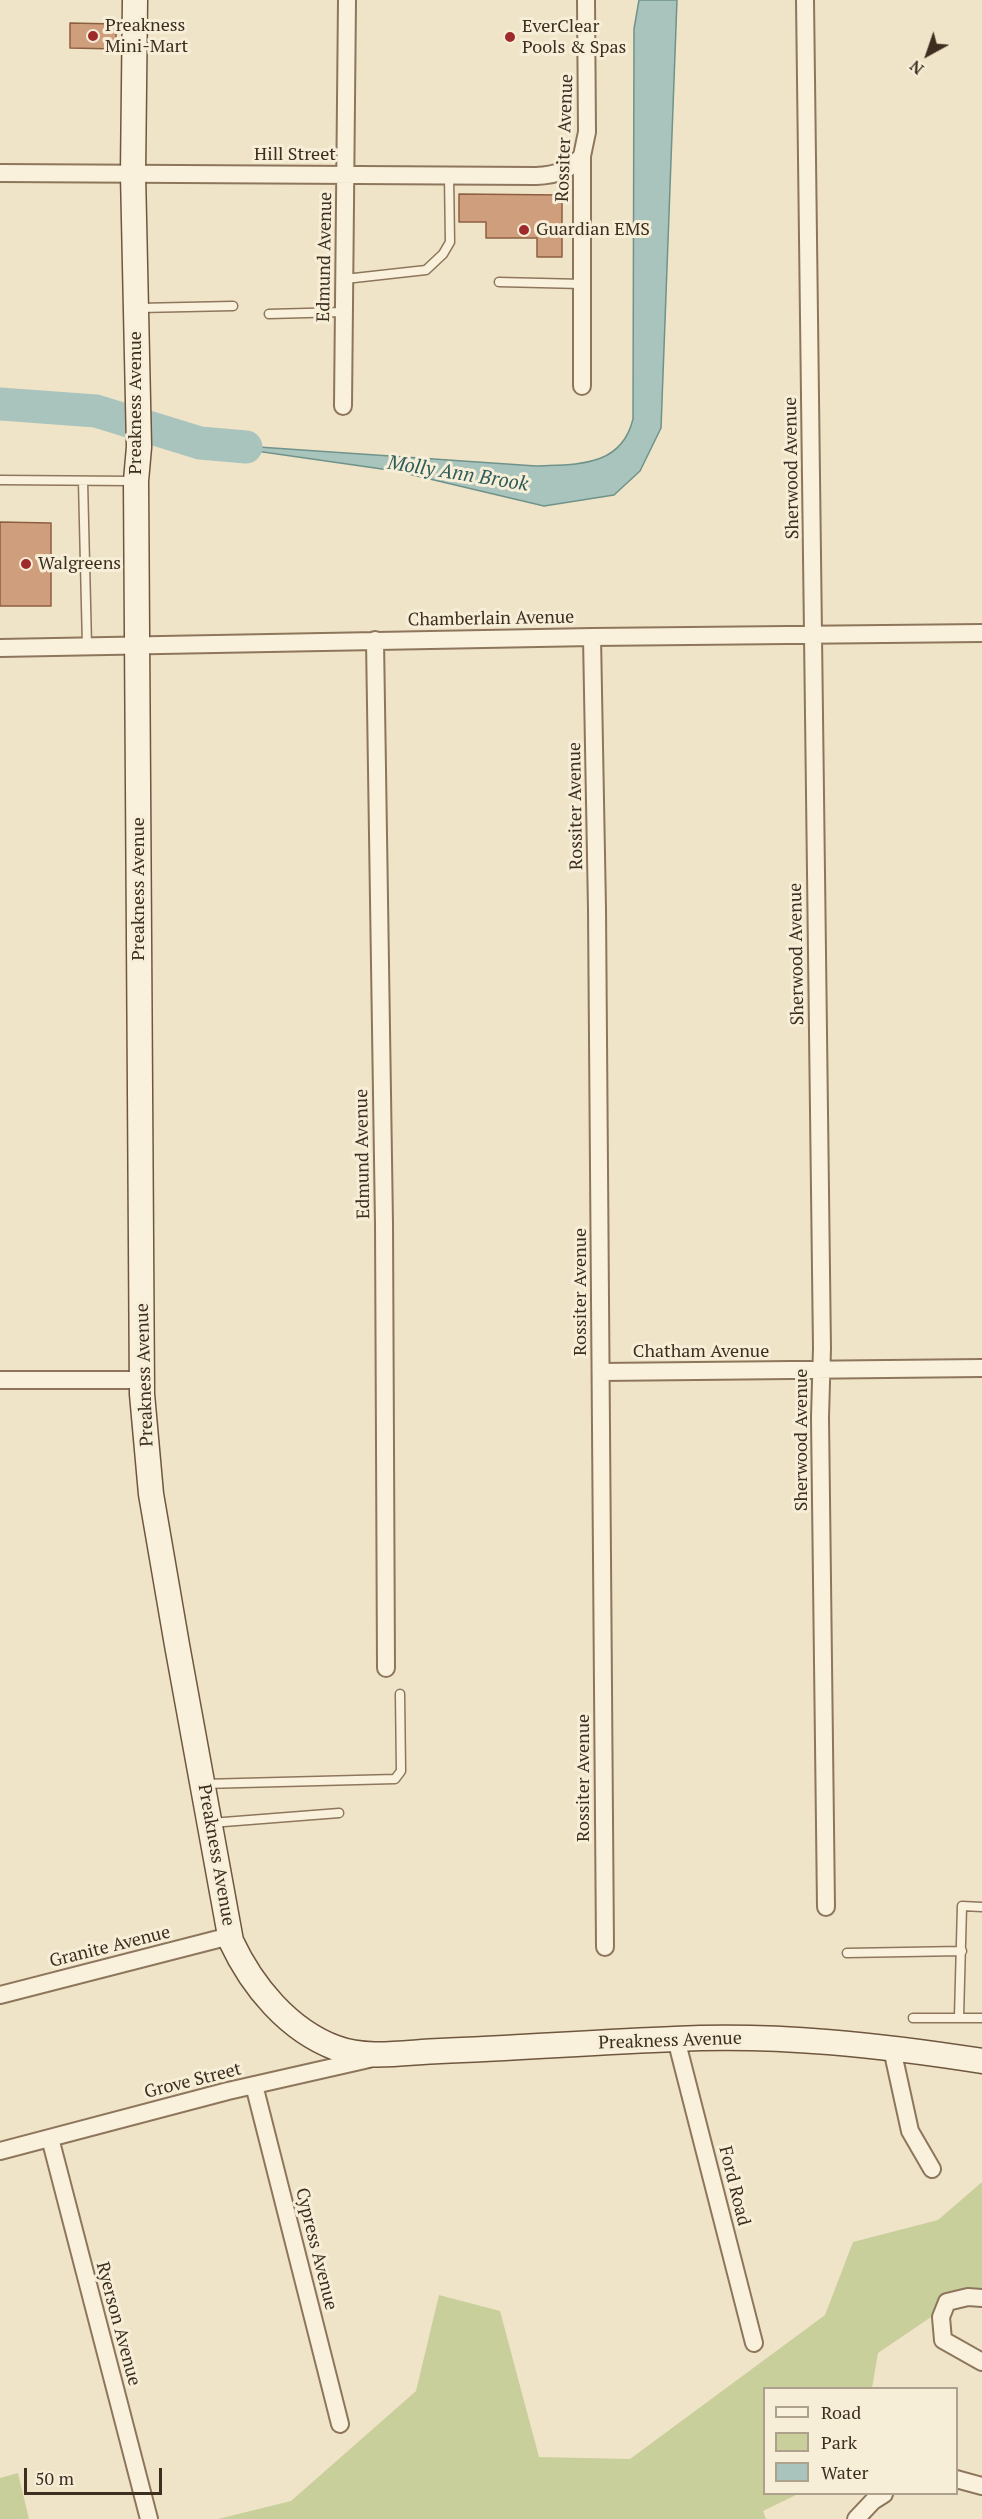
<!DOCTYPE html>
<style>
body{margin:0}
#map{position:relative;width:982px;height:2519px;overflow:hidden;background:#f0e4c8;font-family:"PT Serif",serif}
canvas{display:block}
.legend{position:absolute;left:763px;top:2387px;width:195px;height:108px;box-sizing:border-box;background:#f7eed8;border:2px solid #ada18e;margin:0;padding:8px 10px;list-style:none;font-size:18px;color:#3d2e20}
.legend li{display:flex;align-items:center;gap:12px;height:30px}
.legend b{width:30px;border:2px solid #ada18e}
.north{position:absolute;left:898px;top:24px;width:60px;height:60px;-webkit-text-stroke:4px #f7eed8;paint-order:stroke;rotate:220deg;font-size:16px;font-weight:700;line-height:24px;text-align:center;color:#3d2e20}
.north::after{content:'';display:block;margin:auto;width:21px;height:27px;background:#3d2e20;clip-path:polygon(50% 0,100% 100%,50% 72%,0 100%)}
.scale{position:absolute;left:24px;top:2468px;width:138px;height:27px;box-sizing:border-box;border:3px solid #3d2e20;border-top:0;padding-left:8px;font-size:18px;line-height:21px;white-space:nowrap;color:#3d2e20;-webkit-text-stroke:4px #f7eed8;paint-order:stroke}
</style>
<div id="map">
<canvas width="982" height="2519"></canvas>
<ul class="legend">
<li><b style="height:8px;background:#faf1dc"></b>Road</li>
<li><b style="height:16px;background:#c9cf9b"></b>Park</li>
<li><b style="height:16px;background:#a9c4bc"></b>Water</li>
</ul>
<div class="north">N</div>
<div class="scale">50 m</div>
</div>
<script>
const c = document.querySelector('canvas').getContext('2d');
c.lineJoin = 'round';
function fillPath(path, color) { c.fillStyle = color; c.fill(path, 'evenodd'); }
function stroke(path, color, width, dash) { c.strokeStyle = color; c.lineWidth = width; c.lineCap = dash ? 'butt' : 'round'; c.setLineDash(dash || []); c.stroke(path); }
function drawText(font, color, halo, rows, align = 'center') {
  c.font = font + ' "PT Serif",serif'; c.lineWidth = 6; c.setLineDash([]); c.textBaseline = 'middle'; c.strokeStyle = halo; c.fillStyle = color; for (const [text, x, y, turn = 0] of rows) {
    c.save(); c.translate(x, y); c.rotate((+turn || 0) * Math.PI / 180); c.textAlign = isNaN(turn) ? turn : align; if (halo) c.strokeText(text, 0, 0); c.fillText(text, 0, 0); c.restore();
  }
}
fillPath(new Path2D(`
 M982 2182V2289L965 2294 878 2353 872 2388H764V2494H798L763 2511 766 2519H218L291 2501 416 2391 439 2295 500 2311 539 2457 630 2459 825 2315 853 2242 938 2220Z
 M18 2473 29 2519H0V2478Z`), '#c9cf9b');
const water = new Path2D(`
 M639 0H677L661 428 640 471 614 495 544 506 396 471 200 443 536 466C576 464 621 468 633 419L634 29Z`);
fillPath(water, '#a9c4bc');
stroke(water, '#6f938a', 1.5);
stroke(new Path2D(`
 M0 404 96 411 200 443 246 447`), '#a9c4bc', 33);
const building = new Path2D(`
 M70 23 116 24V49L70 48Z
 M459 194 562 195V257H537V238H486V222H459Z
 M0 522 51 523V606H0Z`);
fillPath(building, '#cf9f7d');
stroke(building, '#8d5f41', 1.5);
const lane = new Path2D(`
 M345 279 426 270 443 254 450 242 449 176
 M499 282 582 284
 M139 308 233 306
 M269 314 344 312
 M0 480 133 481
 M83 481 87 646
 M203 1784 395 1779 401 1771 400 1694
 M211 1823 339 1813
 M847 1953 962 1951
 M959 2017 962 1906 982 1907
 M913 2018H982`);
const street = new Path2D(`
 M805 0 822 1348 820 1417 826 1907
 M0 173 536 176C556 175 569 171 582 156
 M582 386V156L587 132 586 0
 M343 406 347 0
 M592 637 597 909 605 1947
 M375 640 384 1223 386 1668
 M0 648 592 637 982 633
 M601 1372 982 1368
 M0 1380H142
 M0 1995 230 1936
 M676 2039 754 2343
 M892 2049 910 2131 932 2169
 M254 2085 340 2424
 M50 2138 149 2519
 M0 2151 228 2091 369 2059
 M982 2298 968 2297 947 2302 941 2317 943 2340 982 2362
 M956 2479 982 2486
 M856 2519 873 2501 884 2494`);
const secondary = new Path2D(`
 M135 0 133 174 139 447 136 481 142 1394 151 1494 177 1645 231 1941C252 1986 288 2030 336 2048 368 2060 407 2052 440 2051 518 2048 597 2042 675 2039 778 2034 880 2045 982 2061`);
stroke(lane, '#8d765c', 11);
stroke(street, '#8d765c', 20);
stroke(secondary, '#6f573f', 27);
stroke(lane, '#faf1dc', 8);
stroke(street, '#faf1dc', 16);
stroke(secondary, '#faf1dc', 24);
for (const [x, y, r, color] of [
 [93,36,6,"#9e2a2b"],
 [510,37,6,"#9e2a2b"],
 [524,230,6,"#9e2a2b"],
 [26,564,6,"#9e2a2b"]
]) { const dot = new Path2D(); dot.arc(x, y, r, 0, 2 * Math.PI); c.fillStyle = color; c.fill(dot); stroke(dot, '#f7eed8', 2); }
drawText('18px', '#3d2e20', '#f7eed8', [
 ["Preakness",105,26],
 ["Mini-Mart",105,47],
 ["EverClear",522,27],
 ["Pools & Spas",522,48],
 ["Guardian EMS",536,230],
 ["Walgreens",38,564]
], 'left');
drawText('18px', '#3d2e20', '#f7eed8', [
 ["Rossiter Avenue",565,138,-88],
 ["Hill Street",295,155],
 ["Edmund Avenue",325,257,-89],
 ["Preakness Avenue",136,403,-90],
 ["Sherwood Avenue",792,468,-91],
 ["Chamberlain Avenue",491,619,-1],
 ["Rossiter Avenue",576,806,-91],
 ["Preakness Avenue",139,889,-90],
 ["Sherwood Avenue",797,954,-91],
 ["Edmund Avenue",363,1154,-91],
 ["Rossiter Avenue",581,1292,-90],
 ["Chatham Avenue",701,1352],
 ["Preakness Avenue",145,1375,-92],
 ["Sherwood Avenue",802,1440,-90],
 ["Rossiter Avenue",584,1778,-90],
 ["Preakness Avenue",216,1855,80],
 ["Granite Avenue",110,1947,-14],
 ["Preakness Avenue",670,2041,-2],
 ["Grove Street",193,2081,-14],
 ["Ford Road",734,2186,76],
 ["Cypress Avenue",316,2249,76],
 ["Ryerson Avenue",118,2324,75]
]);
drawText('italic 20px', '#2f5d5a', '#f7eed8', [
 ["Molly Ann Brook",458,474,9]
]);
</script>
